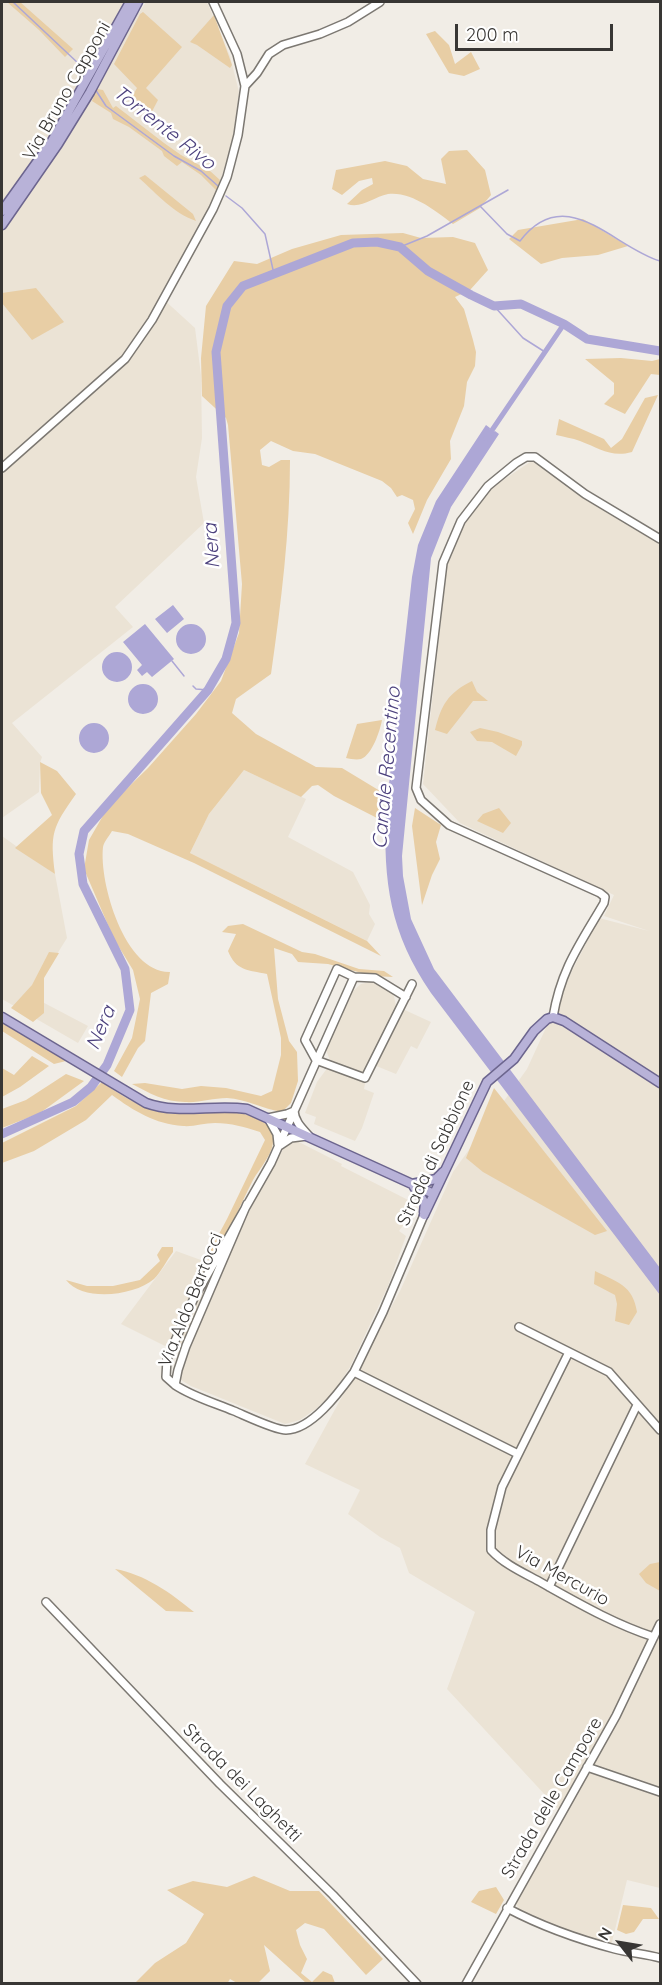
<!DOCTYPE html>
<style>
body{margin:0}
#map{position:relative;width:662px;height:1985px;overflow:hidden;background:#f1ede6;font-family:Quicksand,sans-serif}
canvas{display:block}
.frame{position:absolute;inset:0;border:3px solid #383634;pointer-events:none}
.north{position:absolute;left:590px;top:1913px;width:60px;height:60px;-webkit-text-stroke:4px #fff;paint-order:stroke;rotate:301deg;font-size:16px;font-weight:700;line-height:24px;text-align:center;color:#383634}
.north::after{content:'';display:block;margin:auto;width:21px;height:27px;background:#383634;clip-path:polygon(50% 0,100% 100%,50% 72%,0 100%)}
.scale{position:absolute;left:455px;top:24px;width:158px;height:27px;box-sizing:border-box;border:3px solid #383634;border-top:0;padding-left:8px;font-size:18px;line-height:21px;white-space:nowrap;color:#383634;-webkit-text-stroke:4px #fff;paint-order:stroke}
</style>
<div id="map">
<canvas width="662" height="1985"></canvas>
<div class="frame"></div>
<div class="north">N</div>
<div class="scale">200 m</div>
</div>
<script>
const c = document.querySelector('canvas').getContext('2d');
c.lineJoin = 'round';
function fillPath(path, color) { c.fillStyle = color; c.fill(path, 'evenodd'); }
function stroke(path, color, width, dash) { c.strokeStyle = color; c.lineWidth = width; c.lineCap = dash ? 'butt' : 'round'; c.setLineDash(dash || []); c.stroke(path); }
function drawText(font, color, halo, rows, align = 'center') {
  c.font = font + ' Quicksand,sans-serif'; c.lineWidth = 5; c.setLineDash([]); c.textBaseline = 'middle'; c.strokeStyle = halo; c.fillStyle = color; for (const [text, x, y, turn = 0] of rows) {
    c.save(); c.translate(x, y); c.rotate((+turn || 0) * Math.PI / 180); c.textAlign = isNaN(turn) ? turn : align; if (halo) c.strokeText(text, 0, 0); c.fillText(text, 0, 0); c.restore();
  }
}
fillPath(new Path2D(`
 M2 2H126L139 13 146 2H207L230 56 239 92 232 143 219 185 209 209 161 297 195 328 201 375 202 438 196 477 204 523 115 607 133 627 12 723 42 757 40 763 39 792 2 818Z
 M533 460 660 543V1888L627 1880 611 1946 522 1914 515 1902 560 1811 447 1689 475 1612 409 1573 400 1548 380 1537 348 1514 360 1490 305 1464 400 1291 453 1172 527 1069 573 969 599 918 649 931 604 916 614 895 460 823 423 784 447 565 463 524 490 489Z
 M244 770 306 799 288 837 353 872 370 905 369 914 375 924 367 941 190 853 209 814Z
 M2 836 55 874 67 938 31 996 88 1026 78 1043 2 999Z
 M370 982 383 984 390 989 394 996 396 1006 431 1022 417 1049 411 1046 396 1074 369 1063 364 1089 374 1093 362 1128 355 1141 314 1124 316 1117 305 1113 317 1082 331 1063 326 1050 327 1042 353 991 361 984Z
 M295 1140 342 1164 341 1166 418 1205 399 1231 406 1236 388 1286 350 1367 334 1392 317 1408 300 1420 285 1424 191 1386 181 1380 180 1376 187 1357 121 1324 176 1251 223 1268 252 1206 283 1149Z`), '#ebe3d5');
fillPath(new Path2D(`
 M7 2H20L73 49 65 57 39 30Z
 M143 12 182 47 146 88 158 100 147 121 144 120C145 109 138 105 130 100L137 88 114 64 140 14Z
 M214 15 232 65 230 68 197 45 190 42Z
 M435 31 449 45 455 64 471 52 480 69 464 76 449 73 426 34Z
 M97 89 103 90 113 108 116 106 164 143 181 155 210 171 220 180 216 190 201 175 182 162 177 166 164 156 162 151 129 127 113 119 111 113 92 101Z
 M467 150 485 170 491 195 480 208 453 224C436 211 411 191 388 194 373 197 362 209 347 204L362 190 373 184 372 178 359 181 342 195 332 189 336 170 385 161 407 166 423 179 446 184 441 159 449 151Z
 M145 175 193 214 196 221C173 213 157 194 139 178Z
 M583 219 628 246 598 255 562 258 541 264 509 239 518 230Z
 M403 233 421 238 453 237 475 243 488 270 470 290 455 297 464 309 473 340 476 352 475 366 467 382 464 406 450 441 451 459 427 500 413 534 408 523 415 509 413 500 402 495 397 497 391 488 382 481 315 454 293 451 271 441 260 450 262 465 269 467 281 460H290C290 532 281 603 271 674L236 699 232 713 256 734 316 767 342 768 385 794 377 818 334 796 318 785 312 786 301 797 244 770 209 814 190 853 367 941 381 956 194 863 128 834 112 831C109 836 104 842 103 847 99 883 125 973 170 972L168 984 151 993 145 1041 138 1048 122 1077 114 1071 132 1038 140 999 133 970 114 939 84 869 89 840 108 807 148 768 196 714 221 681 239 633 242 584 228 425 226 418 202 396 201 358 206 306 234 261 257 264 292 249 341 235Z
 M36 288 64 322 32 340 2 303V293Z
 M621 358 652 361 660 359V375L651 374 625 414 604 404 614 394V383L585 359Z
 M658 395 632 452C611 458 599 448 580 441 572 438 564 437 556 435L559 419 604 439 611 448 622 439 645 398Z
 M472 681 477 692 488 701H473L447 734 435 730C441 705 448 693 472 681Z
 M382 720C380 731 372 755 361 759 357 760 350 759 346 758L357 724Z
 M480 728 498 732 522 741V745L516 756 492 742 477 741 470 732Z
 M40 762 57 771 76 794C52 828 50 833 55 874L15 848 52 815 41 793Z
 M415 808 441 825 436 842 440 859 432 875 422 905 412 826Z
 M499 808 511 823 503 833 477 821 483 814Z
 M243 924 302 952 315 954 359 969 384 971 393 977 373 976 328 964 298 962 292 954 274 948 278 999 289 1041 297 1052 298 1081 291 1103 282 1112C263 1109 246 1099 227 1098 213 1098 199 1103 185 1102 165 1102 149 1093 132 1084L145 1083 182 1089 201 1086 226 1088 261 1096 272 1091 281 1055V1038L267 974C248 970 236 971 228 951L236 934 222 932 228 926Z
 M49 952 59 953 44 978V1013L33 1022 11 1008 32 985Z
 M2 1019 66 1061 54 1064 2 1031Z
 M32 1056 49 1066 20 1087 2 1097V1068L14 1075Z
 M66 1074 84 1081 40 1113 2 1128V1109L26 1100Z
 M102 1082C120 1095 144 1110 167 1113 183 1116 197 1110 213 1111 231 1111 273 1114 273 1139 274 1153 260 1168 253 1180 239 1207 228 1235 212 1262L206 1258 227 1219 265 1140 260 1132C245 1127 231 1123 215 1123 204 1123 193 1127 183 1126 155 1124 134 1111 112 1095L86 1120 34 1151 2 1163V1143L76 1106Z
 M494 1088 607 1231 595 1235 483 1172 466 1158Z
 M162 1247H173V1252C167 1260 161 1272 154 1279 134 1296 83 1302 66 1280L87 1286H113L140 1280 160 1261 157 1255Z
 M595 1271C617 1282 633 1285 637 1312L629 1325 615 1321 617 1304 615 1295 594 1284Z
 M660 1562V1591L646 1583 639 1574 650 1564Z
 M115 1569C144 1574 171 1593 194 1612L166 1611Z
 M254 1876 290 1891H319L383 1959 366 1975 324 1929 305 1923 296 1930 300 1945 307 1959 301 1973 312 1982 323 1971 332 1975 335 1983H306L264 1945 270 1971 258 1983H237L230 1979 227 1984 135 1983 155 1963 186 1943 204 1914 167 1890 193 1881 227 1887Z
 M496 1887 504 1900 496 1914 471 1902 479 1891Z
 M623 1905 651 1908 659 1919H643L634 1932 626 1934 617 1930Z`), '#e8cea5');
fillPath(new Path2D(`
 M486 425 490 428 489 434 495 431 499 434 451 507 431 558 402 856 403 876 411 919 434 969 660 1268V1295L431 993C390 933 383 882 386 811L412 577 418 545 436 501Z
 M173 605 184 619 167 633 155 619Z
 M176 639a15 15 0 1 1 30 0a15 15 0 1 1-30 0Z
 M145 624 174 659 152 677 147 672 142 676 137 670 142 665 123 642Z
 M102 667a15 15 0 1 1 30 0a15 15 0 1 1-30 0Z
 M128 699a15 15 0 1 1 30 0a15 15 0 1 1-30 0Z
 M79 738a15 15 0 1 1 30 0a15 15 0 1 1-30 0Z`), '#ada7d6');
stroke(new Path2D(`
 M13 2 79 64
 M84 72 85 73
 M95 89 106 106 174 156 201 171 218 186
 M226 196 242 208 265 234 274 274
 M480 206 507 234 520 241C566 181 613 247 660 261
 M400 247 427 236 508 190
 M494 306 523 338 545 352
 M172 661 184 676
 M193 686 196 689 208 690`), '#ada7d6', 1.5);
stroke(new Path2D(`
 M486 439 564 324`), '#ada7d6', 5);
stroke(new Path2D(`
 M2 1134 73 1102 91 1087 107 1065 130 1010 125 969 83 884 79 854 84 831 208 690 226 659 236 623 216 352 227 306 243 286 353 243 377 242 400 247 428 271 471 295 494 306 521 304 564 324 587 339 660 351`), '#ada7d6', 9);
const minor = new Path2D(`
 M245 86 257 73 269 54 283 45 320 34 348 22 380 2
 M2 468 125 359 152 320 213 209 227 177 231 162 238 135 245 86 237 54 213 2
 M406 997 375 978 354 977 337 969 305 1040 316 1060 365 1078 412 984
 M553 1017C561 969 580 944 604 903L605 897 600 893 449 825 421 800 416 788 443 563 461 521 488 486 516 463 526 457H535L585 494 660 539
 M294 1111C295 1122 302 1128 309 1136
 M278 1144 277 1134 268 1118 287 1114 294 1111
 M279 1146 291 1138 307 1136
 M247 1204 186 1346 178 1370 175 1385 166 1377 167 1359 194 1298 271 1163 354 977
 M424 1215 383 1312 354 1372 518 1454
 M519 1327 609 1372 660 1430
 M569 1352 502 1487 491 1530V1550C505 1565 524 1573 542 1583 578 1603 614 1624 654 1637
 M175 1385C193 1397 215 1403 234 1411 246 1416 275 1430 286 1430 312 1430 340 1391 354 1372
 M549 1587 637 1405
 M46 1602 220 1784 333 1895 417 1984
 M587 1767 660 1792
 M507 1908C541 1926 577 1939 615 1949 630 1953 646 1954 660 1958
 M466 1984 616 1716 660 1624`);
const major = new Path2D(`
 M2 211 52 141 130 2
 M2 225 58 144 90 92 138 2
 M2 1017 146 1103C179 1115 213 1104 247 1109L434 1194
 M412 1184 436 1179 443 1172
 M414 1187 425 1203 424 1212
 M424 1215 487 1082 514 1059 534 1031 547 1019 553 1017 564 1021 660 1083`);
stroke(minor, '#7c7872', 10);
stroke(major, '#6c658e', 11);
stroke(minor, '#fff', 7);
stroke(major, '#b8b2d8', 8);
drawText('18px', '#383634', '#fff', [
 ["Via Bruno Capponi",67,91,-60],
 ["Strada di Sabbione",436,1153,-65],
 ["Via Aldo Bartocci",191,1300,-68],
 ["Via Mercurio",562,1576,29],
 ["Strada dei Laghetti",242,1783,45],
 ["Strada delle Campore",552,1798,-60]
]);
drawText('italic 20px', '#4d427e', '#fff', [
 ["Torrente Rivo",164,128,38],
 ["Nera",212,546,-94],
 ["Canale Recentino",387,768,-85],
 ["Nera",101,1028,-67]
]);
</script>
